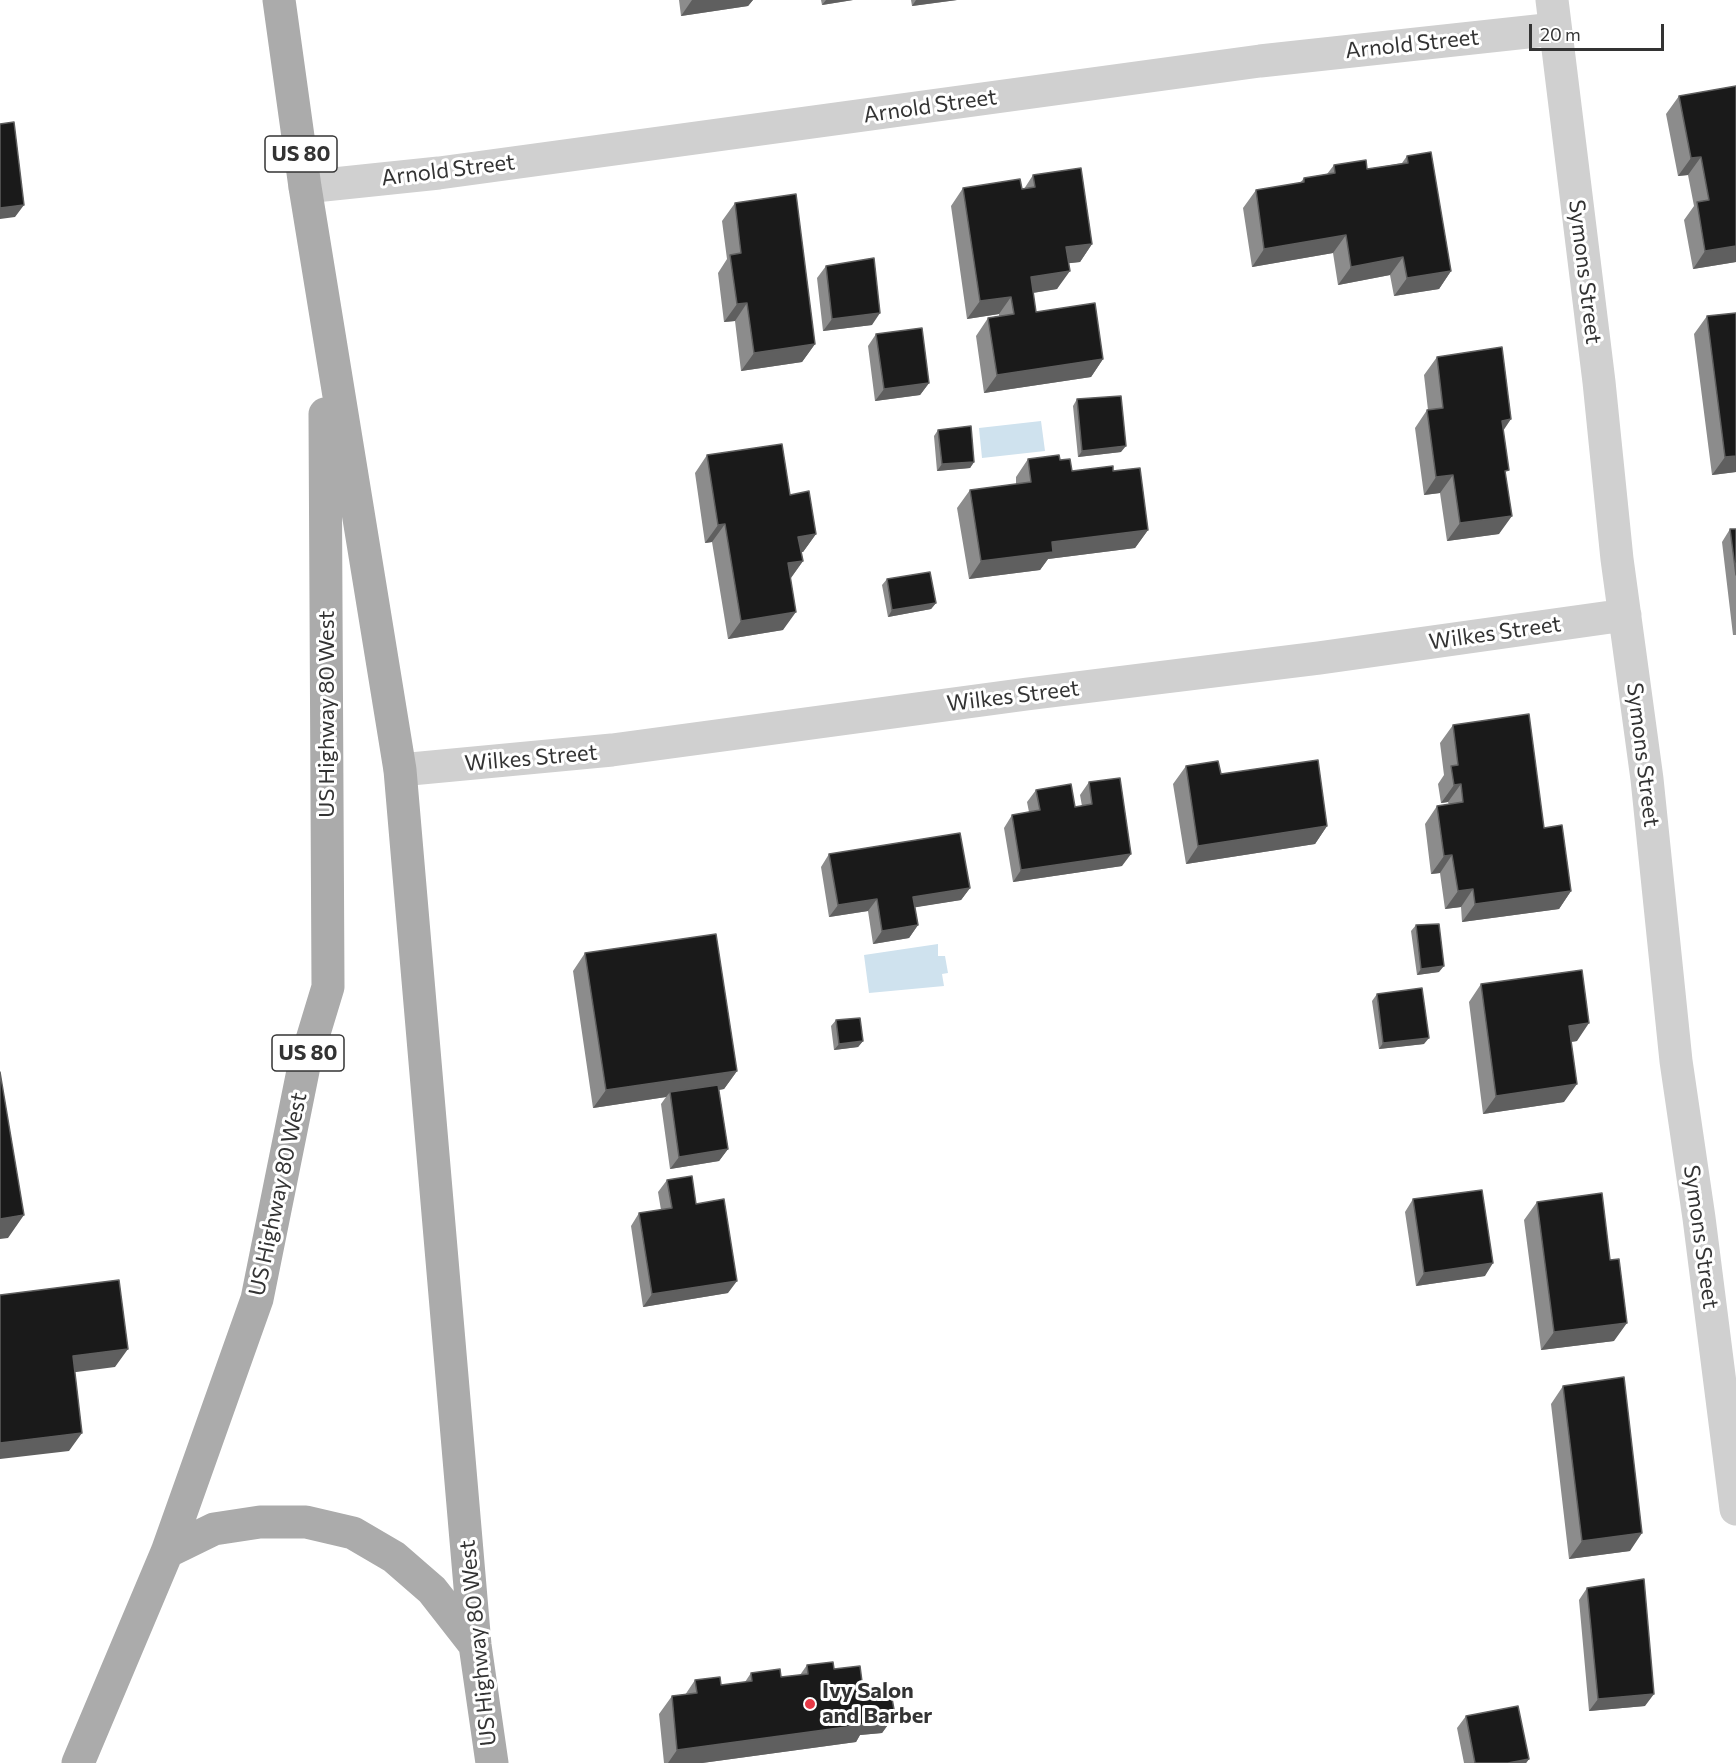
<!DOCTYPE html>
<style>
body{margin:0}
#map{position:relative;width:1736px;height:1763px;overflow:hidden;background:#fff;font-family:Commissioner,sans-serif}
canvas{display:block}
.scale{position:absolute;left:1529px;top:24px;width:135px;height:27px;box-sizing:border-box;border:3px solid #333;border-top:0;padding-left:8px;font-size:18px;line-height:21px;white-space:nowrap;color:#333;-webkit-text-stroke:4px #fff;paint-order:stroke}
</style>
<div id="map">
<canvas width="1736" height="1763"></canvas>
<div class="scale">20 m</div>
</div>
<script>
const c = document.querySelector('canvas').getContext('2d');
c.lineJoin = 'round';
function fillPath(path, color) { c.fillStyle = color; c.fill(path, 'evenodd'); }
function stroke(path, color, width, dash) { c.strokeStyle = color; c.lineWidth = width; c.lineCap = dash ? 'butt' : 'round'; c.setLineDash(dash || []); c.stroke(path); }
function drawText(font, color, halo, rows, align = 'center') {
  c.font = font + ' Commissioner,sans-serif'; c.lineWidth = 6; c.setLineDash([]); c.textBaseline = 'middle'; c.strokeStyle = halo; c.fillStyle = color; for (const [text, x, y, turn = 0] of rows) {
    c.save(); c.translate(x, y); c.rotate((+turn || 0) * Math.PI / 180); c.textAlign = isNaN(turn) ? turn : align; if (halo) c.strokeText(text, 0, 0); c.fillText(text, 0, 0); c.restore();
  }
}
fillPath(new Path2D(`
 M1041 421 1045 451 982 458 979 428Z
 M938 944V956H945L948 973 942 974 944 986 869 993 864 955Z`), '#cfe2ee');
stroke(new Path2D(`
 M1552 0 1599 382 1617 559 1647 779 1676 1061 1699 1218 1736 1509
 M305 187 439 173 1260 61 1555 29
 M400 770 612 750 1027 694 1319 658 1625 615`), '#d0d0d0', 33);
stroke(new Path2D(`
 M279 0 305 187 400 770 475 1645 492 1763
 M167 1552 214 1529 260 1522H306L353 1533 394 1557 432 1590 475 1645
 M78 1763 167 1552 257 1299 304 1066 328 987 325 414`), '#ababab', 33);
fillPath(new Path2D(`
 M679 0H753L748 6 681 16Z
 M821 0H853L822 5Z
 M911 0H957L912 6Z
 M1736 86V262L1693 269 1684 220 1694 206 1688 175 1678 176 1666 114 1679 96Z
 M1407 156 1451 271 1439 289 1394 296 1390 275 1338 285 1333 253 1252 267 1243 208 1256 190 1300 183 1304 178 1327 174 1334 165 1367 169 1402 163Z
 M1033 175 1092 244 1080 262 1069 263 1057 289 1033 293 1036 312 1103 359 1091 377 984 393 976 336 988 318 999 316V314L967 319 951 206 963 188 1024 189Z
 M735 203 815 344 802 362 741 371 735 321 724 322 718 273 727 259 722 221Z
 M826 266 872 325 823 331 817 278Z
 M1707 316 1736 472 1712 475 1694 334Z
 M876 334 929 383 920 395 875 401 868 346Z
 M1437 357 1503 430 1506 475 1499 534 1447 541 1440 493 1424 495 1415 428 1427 410H1428L1424 375Z
 M1077 399 1121 452 1078 457 1073 406Z
 M938 430 974 462 970 468 937 471 934 436Z
 M707 455 790 495 816 534 803 552H801L803 561 791 578 783 630 728 639 712 542 705 543 695 473Z
 M1028 459 1060 460 1072 471H1113L1148 530 1135 548 1048 559 1040 570 969 579 957 508 970 490 1016 484V477Z
 M1730 529H1736V635H1733L1722 542Z
 M887 579 936 603 931 609 888 617 882 585Z
 M1453 725 1544 828 1571 891 1559 909 1462 922 1461 907 1445 909 1440 873 1431 874 1425 824 1437 806 1449 805 1448 802 1441 803 1438 784 1444 775 1440 743Z
 M1186 766 1327 826 1315 844 1186 864 1173 784Z
 M1089 782 1122 866 1013 882 1004 828 1012 815 1029 812 1027 802 1036 790 1075 807 1082 806 1080 795Z
 M829 854 970 888 961 900 915 907 918 925 909 938 873 944 868 911 829 917 821 867Z
 M1416 925 1439 972 1417 975 1411 931Z
 M585 953 737 1071 724 1089 719 1090 728 1149 719 1161 670 1169 661 1104 666 1097 593 1108 573 971Z
 M1481 984 1577 1041 1571 1042 1564 1102 1483 1114 1469 1002Z
 M1377 994 1424 1044 1379 1049 1372 1001Z
 M836 1020 863 1041 858 1047 834 1050 831 1026Z
 M667 1180 696 1204 728 1293 643 1307 631 1226 639 1213 661 1210 658 1192Z
 M1413 1199 1485 1276 1416 1286 1405 1212Z
 M1537 1202 1614 1341 1541 1350 1524 1220Z
 M1563 1386 1630 1551 1569 1559 1551 1404Z
 M1587 1588 1645 1706 1589 1711 1579 1600Z
 M807 1665 834 1669 864 1697 895 1715 882 1733 860 1735 856 1742 702 1763H664L659 1714 672 1696 685 1695 695 1680 721 1685 745 1682 751 1673 781 1677 800 1675Z
 M1466 1716 1529 1759 1526 1763H1464L1457 1728Z`), '#8c8c8c');
fillPath(new Path2D(`
 M692 0H753L748 6 681 16Z
 M826 0H853L822 5Z
 M916 0H957L912 6Z
 M1701 157 1688 175 1678 176 1691 158Z
 M24 205 15 217 0 219V208Z
 M1346 235 1333 253 1252 267 1264 249Z
 M1092 244 1080 262 1053 265 1066 247Z
 M1736 246V262L1693 269 1705 251Z
 M1403 257 1390 275 1338 285 1351 267Z
 M1070 271 1057 289 1019 295 1031 277Z
 M1451 271 1439 289 1394 296 1407 278Z
 M1011 297 999 314 967 319 980 301Z
 M747 303 735 321 724 322 737 304Z
 M880 313 872 325 823 331 832 319Z
 M815 344 802 362 741 371 754 353Z
 M1103 359 1091 377 984 393 997 375Z
 M929 383 920 395 875 401 884 389Z
 M1511 419 1499 437 1502 421Z
 M1126 446 1121 452 1078 457 1082 451Z
 M1736 456V472L1712 475 1725 457Z
 M974 462 970 468 937 471 942 464Z
 M1453 475 1440 493 1424 495 1436 477Z
 M1512 516 1499 534 1447 541 1460 523Z
 M725 524 712 542 705 543 718 525Z
 M1148 530 1135 548 1048 559 1040 570 969 579 981 561 1052 542Z
 M816 534 803 552 786 555 798 537Z
 M803 561 790 579 788 563Z
 M936 603 931 609 888 617 892 610Z
 M796 612 783 630 728 639 741 621Z
 M1461 784 1448 802 1441 803 1454 785Z
 M1327 826 1315 844 1186 864 1198 846Z
 M1131 854 1122 866 1013 882 1021 870Z
 M1452 855 1440 873 1431 874 1444 856Z
 M970 888 961 900 905 909 913 897Z
 M1473 889 1461 907 1445 909 1458 891Z
 M1571 891 1559 909 1462 922 1475 904Z
 M877 899 868 911 829 917 838 905Z
 M918 925 909 938 873 944 882 931Z
 M1444 966 1439 972 1417 975 1421 969Z
 M1589 1023 1577 1041 1556 1044 1569 1026Z
 M1429 1038 1424 1044 1379 1049 1383 1043Z
 M863 1041 858 1047 834 1050 839 1044Z
 M737 1071 724 1089 670 1097V1092L666 1097 593 1108 606 1090Z
 M1577 1084 1564 1102 1483 1114 1496 1096Z
 M728 1149 719 1161 670 1169 679 1157Z
 M24 1215 8 1238 0 1239V1219Z
 M1493 1263 1485 1276 1416 1286 1424 1273Z
 M737 1281 728 1293 643 1307 652 1294Z
 M1627 1323 1614 1341 1541 1350 1554 1332Z
 M128 1349 115 1367 61 1374 73 1356Z
 M82 1433 69 1451 0 1459V1443Z
 M1642 1533 1630 1551 1569 1559 1582 1541Z
 M1654 1694 1645 1706 1589 1711 1598 1699Z
 M895 1715 882 1733 860 1735 856 1742 702 1763H668L677 1750 867 1718Z
 M1529 1759 1526 1763H1508Z`), '#5f5f5f');
const building = new Path2D(`
 M1736 86V246L1705 251 1697 202 1709 200 1701 157 1691 158 1679 96Z
 M14 122 24 205 0 208V124Z
 M1431 152 1451 271 1407 278 1403 257 1351 267 1346 235 1264 249 1256 190 1304 182V178L1335 173 1334 165 1366 160 1367 169 1408 163 1407 156Z
 M1081 168 1092 244 1066 247 1070 271 1031 277 1036 312 1095 303 1103 359 997 375 988 318 1014 314 1011 297 980 301 963 188 1020 179 1022 189 1035 187 1033 175Z
 M796 194 815 344 754 353 747 303 737 304 730 255 741 253 735 203Z
 M874 258 880 313 832 319 826 266Z
 M1736 313V456L1725 457 1707 316Z
 M922 328 929 383 884 389 876 334Z
 M1502 347 1511 419 1502 421 1509 470 1505 471 1512 516 1460 523 1453 475 1436 477 1427 410 1443 408 1437 357Z
 M1121 396 1126 446 1082 451 1077 399Z
 M971 426 974 462 942 464 938 430Z
 M782 444 790 495 809 491 816 534 798 537 803 561 788 563 796 612 741 621 725 524 718 525 707 455Z
 M1059 455 1060 460 1070 459 1072 471 1113 466V471L1140 468 1148 530 1052 542 1053 552 981 561 970 490 1031 482 1028 459Z
 M1730 529H1736V575Z
 M930 572 936 603 892 610 887 579Z
 M1529 714 1544 828 1562 825 1571 891 1475 904 1473 889 1458 891 1452 855 1444 856 1437 806 1463 802 1461 784 1454 785 1451 766 1458 765 1453 725Z
 M1318 760 1327 826 1198 846 1186 766 1218 761 1221 774Z
 M1120 778 1131 854 1021 870 1012 815 1040 810 1036 790 1071 784 1075 807 1092 804 1089 782Z
 M960 833 970 888 913 897 918 925 882 931 877 899 838 905 829 854Z
 M1439 924 1444 966 1421 969 1416 925Z
 M716 934 737 1071 606 1090 585 953Z
 M1582 970 1589 1023 1569 1026 1577 1084 1496 1096 1481 984Z
 M1422 988 1429 1038 1383 1043 1377 994Z
 M860 1018 863 1041 839 1044 836 1020Z
 M0 1072 24 1215 0 1219Z
 M718 1085 728 1149 679 1157 670 1092Z
 M692 1176 696 1204 724 1199 737 1281 652 1294 639 1213 672 1208 667 1180Z
 M1482 1190 1493 1263 1424 1273 1413 1199Z
 M1602 1193 1610 1260 1619 1259 1627 1323 1554 1332 1537 1202Z
 M119 1280 128 1349 73 1356 82 1433 0 1443V1295Z
 M1624 1377 1642 1533 1582 1541 1563 1386Z
 M1644 1579 1654 1694 1598 1699 1587 1588Z
 M833 1662 834 1669 860 1666 864 1697 891 1693 895 1715 867 1718 868 1724 677 1750 672 1696 697 1693 695 1680 720 1677 721 1685 752 1681 751 1673 780 1669 781 1677 808 1674 807 1665Z
 M1518 1706 1529 1759 1508 1763H1475L1466 1716Z`);
fillPath(building, '#1a1a1a');
stroke(building, '#5f5f5f', 1.5);
for (const [x, y, r, color] of [
 [810,1704,6,"#e63946"]
]) { const dot = new Path2D(); dot.arc(x, y, r, 0, 2 * Math.PI); c.fillStyle = color; c.fill(dot); stroke(dot, '#fff', 2); }
for (const [x, y, w] of [
 [301,154,72],
 [308,1053,72]
]) { const box = new Path2D(); box.roundRect(x - w / 2, y - 18, w, 36, 4.5); c.fillStyle = '#fff'; c.fill(box); stroke(box, '#333', 1.5); }
drawText('bold 21px', '#333', null, [
 ["US 80",301,154],
 ["US 80",308,1053]
]);
drawText('22px', '#333', '#fff', [
 ["Arnold Street",1412,44,-6],
 ["Arnold Street",930,106,-8],
 ["Arnold Street",448,170,-7],
 ["Symons Street",1585,272,83],
 ["Wilkes Street",1495,633,-8],
 ["Wilkes Street",1013,696,-7],
 ["US Highway 80 West",327,714,-90],
 ["Symons Street",1643,755,83],
 ["Wilkes Street",531,758,-5],
 ["US Highway 80 West",278,1194,-78],
 ["Symons Street",1701,1237,82],
 ["US Highway 80 West",478,1643,-96]
]);
drawText('bold 22px', '#333', '#fff', [
 ["Ivy Salon",822,1691],
 ["and Barber",822,1716]
], 'left');
</script>
